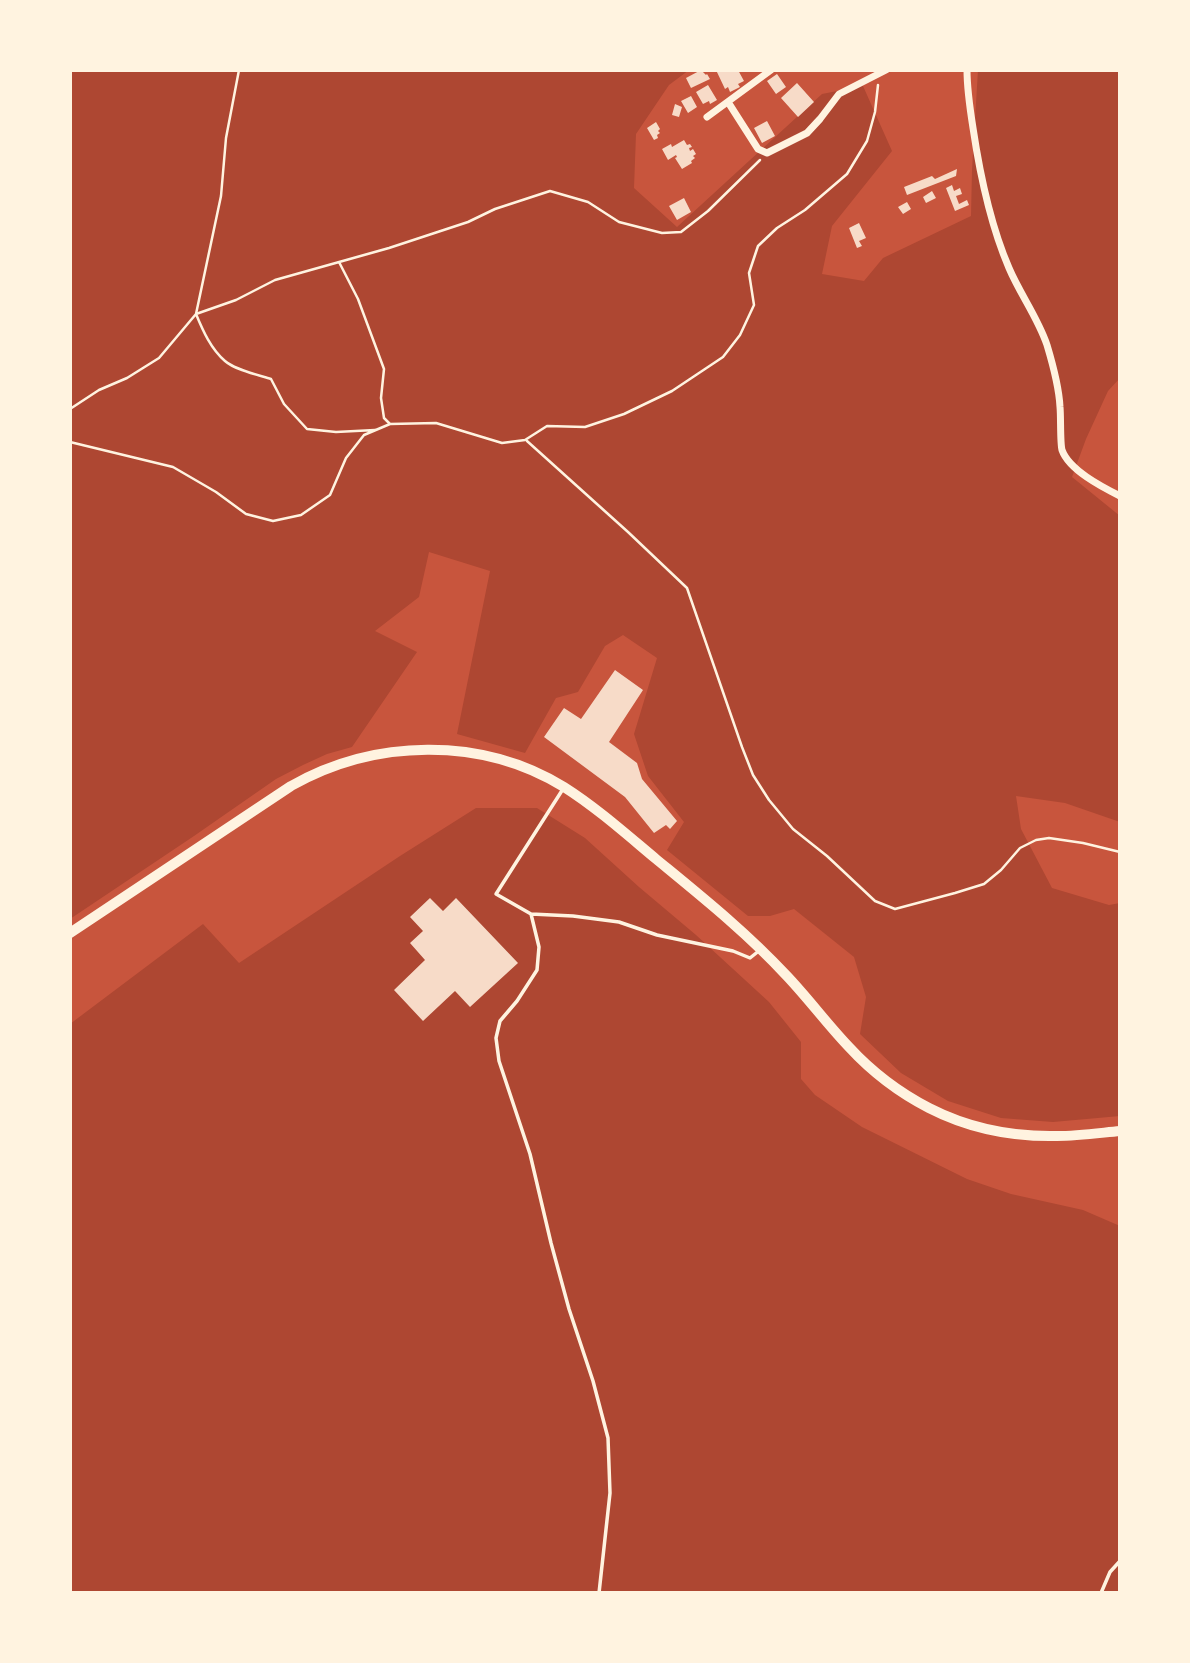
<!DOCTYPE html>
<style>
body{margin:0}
#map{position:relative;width:1190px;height:1663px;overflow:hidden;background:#c8553d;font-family:"DejaVu Sans",sans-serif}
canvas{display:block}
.frame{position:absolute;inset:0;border:72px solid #fff3e0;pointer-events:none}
</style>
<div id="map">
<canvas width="1190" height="1663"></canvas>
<div class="frame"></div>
</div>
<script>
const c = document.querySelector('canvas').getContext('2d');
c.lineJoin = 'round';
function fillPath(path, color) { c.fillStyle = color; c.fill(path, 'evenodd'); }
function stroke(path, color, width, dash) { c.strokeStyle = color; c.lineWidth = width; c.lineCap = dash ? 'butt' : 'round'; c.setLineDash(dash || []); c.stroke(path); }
fillPath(new Path2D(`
 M70 70H689L669 85 636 134 634 188 677 227 822 94 863 86 892 151 832 226 822 274 864 281 883 258 971 216 972 170 978 70H1120V378L1108 391 1086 439 1072 477 1120 516V822L1065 803 1016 796 1021 829 1052 888 1109 905 1120 903V1116L1053 1122 1001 1118 948 1101 901 1073 860 1034 866 997 854 957 794 909 770 916H748L667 850 684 822 648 776 634 734 657 658 623 635 605 646 578 692 556 698 525 753 457 734 490 571 429 552 419 597 375 631 417 652 352 747 327 754 303 765 276 779 194 836 70 919Z
 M476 808H537L585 838 639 887 696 935 769 1002 801 1042V1079L815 1095 862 1127 967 1179 1011 1194 1083 1210 1120 1226V1593H70V1024L203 924 239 963 400 856Z`), '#ae4732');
fillPath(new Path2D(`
 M701 70 706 75 707 74 710 79 691 88 686 78Z
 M716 70H738L744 81 738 84 740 87 730 92 728 87 725 89Z
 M777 74 786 87 776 94 767 81Z
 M797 83 814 102 798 117 781 98Z
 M708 85 717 100 710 104 709 101 703 104 696 92Z
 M691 96 697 107 688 113 681 101Z
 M675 104 682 107 679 117 672 115Z
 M767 121 775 136 762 143 754 128Z
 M656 122 660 129 658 131 660 133 657 135 658 138 654 140 647 128Z
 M684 140 687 145 690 144 692 147 689 148 690 151 693 149 696 154 693 156 695 158 691 161 692 163 682 169 675 158 677 157 676 155 668 160 662 149 671 144 672 147Z
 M957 169 956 176 907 195 904 187 932 176 935 179Z
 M952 185 954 191 960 188 962 194 956 196 959 204 967 200 969 205 955 211 946 188Z
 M932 191 936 198 926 203 923 197Z
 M684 198 691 212 677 220 669 206Z
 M907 202 911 209 903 214 898 207Z
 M859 223 866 238 859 241 862 246 857 248 849 228Z
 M615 670 643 690 609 742 637 763 642 779 677 821 670 829 666 825 654 833 625 797 544 737 564 708 581 719Z
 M430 898 443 911 456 898 518 963 470 1007 455 991 423 1021 394 990 425 960 410 943 423 931 410 917Z`), '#f7dbc8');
stroke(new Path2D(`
 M339 262 358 299 384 369 381 398 384 418 390 424
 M70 409 99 390 127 378 159 358 196 314 221 196 226 138 239 70
 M375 430 336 432 307 429 284 404 271 379C258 375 235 370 225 361 211 349 203 331 196 314L236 300 275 280 389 248 468 222 495 209 550 191 588 202 619 222 662 233 681 232 708 211 760 160
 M527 441 628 532 687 588 742 747 753 775 769 800 793 829 827 856 875 901 895 909 955 893 984 884 1001 870 1020 848 1036 840 1049 838 1083 843 1120 852
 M70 442 173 467 216 492 246 514 273 521 301 515 330 495 346 458 364 435 390 424 436 423 502 443 525 440 547 426 585 427 624 414 672 391 723 357 740 335 754 305 749 273 758 246 777 228 805 210 847 174 867 141 875 112 878 85`), '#fff3e0', 2.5);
stroke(new Path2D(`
 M563 789 496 894 531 914 573 916 619 922 657 935 733 951 750 958 760 950
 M531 914 539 947 537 970 517 1001 500 1021 496 1038 499 1061 530 1154 551 1243 569 1309 593 1381 608 1438 610 1493 599 1593
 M1101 1593 1110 1572 1120 1561`), '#fff3e0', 3.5);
stroke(new Path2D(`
 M967 70C967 89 970 109 973 128 980 175 990 224 1009 268 1020 294 1038 318 1047 345 1053 365 1059 386 1060 407 1061 417 1060 443 1062 450 1069 470 1102 487 1120 496
 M728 102 758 149 767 153 807 133 820 119 839 94 886 70
 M707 117 771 70`), '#fff3e0', 7);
stroke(new Path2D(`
 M70 933 291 786C374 739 481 736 564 787 597 808 626 834 656 859 701 896 746 932 786 975 808 998 827 1024 849 1047 872 1072 898 1092 929 1108 968 1128 1013 1137 1057 1136 1078 1136 1099 1133 1120 1131`), '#fff3e0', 10);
</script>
